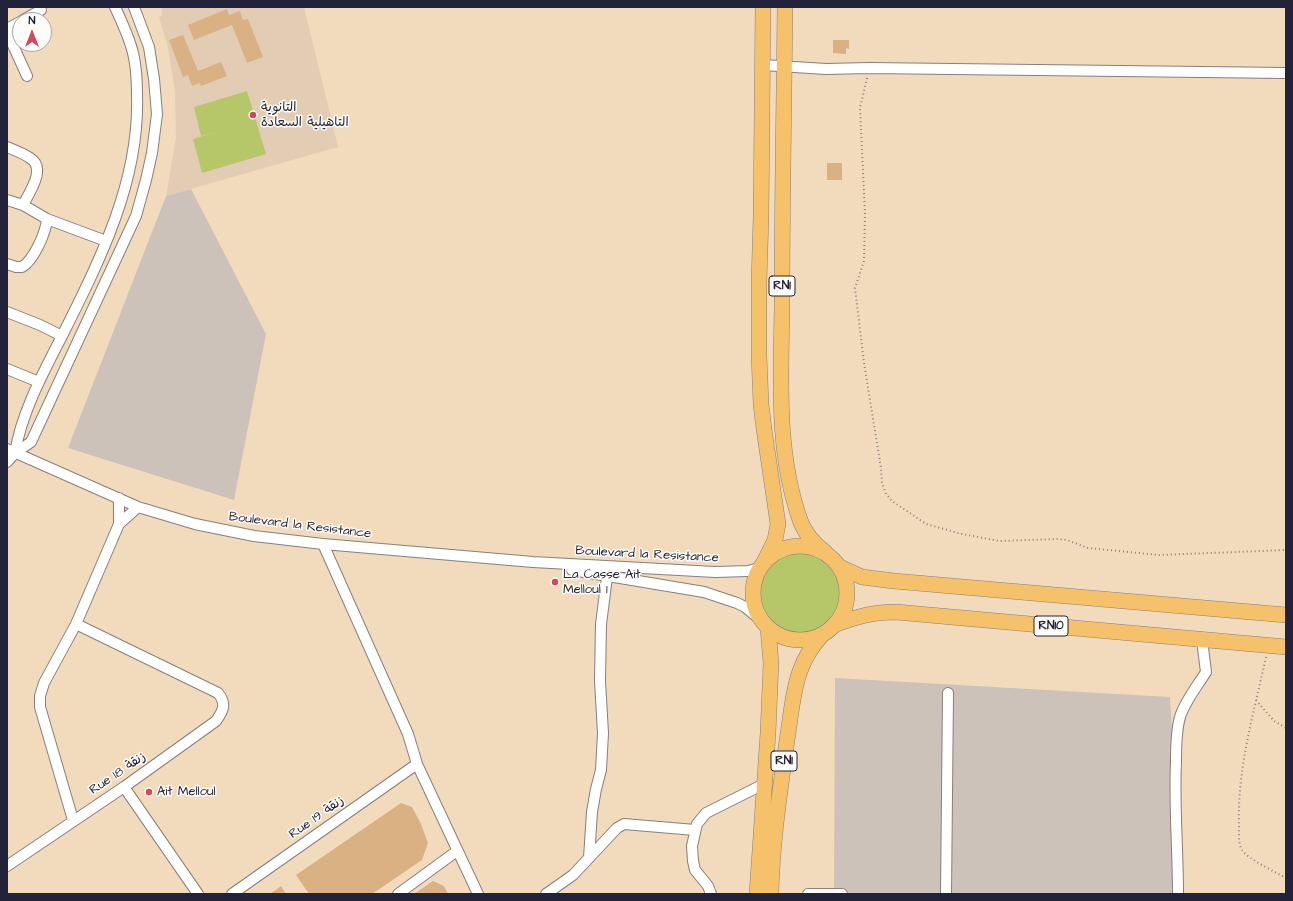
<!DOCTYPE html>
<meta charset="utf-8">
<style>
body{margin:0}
#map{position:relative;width:1293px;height:901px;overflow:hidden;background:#f2dbbc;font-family:"Architects Daughter",sans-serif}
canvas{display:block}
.frame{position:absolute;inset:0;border:8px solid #22223b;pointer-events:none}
.north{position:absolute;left:12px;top:12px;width:40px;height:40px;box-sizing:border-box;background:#fdfcf7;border:1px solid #a5a5ac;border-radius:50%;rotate:0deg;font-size:11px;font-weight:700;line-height:16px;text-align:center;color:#22223b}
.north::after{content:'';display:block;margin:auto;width:14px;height:18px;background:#d1495b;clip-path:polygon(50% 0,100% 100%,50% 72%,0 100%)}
</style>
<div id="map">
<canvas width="1293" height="901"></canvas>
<div class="frame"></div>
<div class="north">N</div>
</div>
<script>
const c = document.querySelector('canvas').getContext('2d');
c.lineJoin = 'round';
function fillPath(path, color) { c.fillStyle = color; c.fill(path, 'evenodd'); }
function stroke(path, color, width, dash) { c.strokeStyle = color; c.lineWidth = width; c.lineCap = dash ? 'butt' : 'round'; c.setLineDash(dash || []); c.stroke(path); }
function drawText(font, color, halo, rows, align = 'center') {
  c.font = font + ' "Architects Daughter","Playpen Sans Arabic",sans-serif'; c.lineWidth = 3; c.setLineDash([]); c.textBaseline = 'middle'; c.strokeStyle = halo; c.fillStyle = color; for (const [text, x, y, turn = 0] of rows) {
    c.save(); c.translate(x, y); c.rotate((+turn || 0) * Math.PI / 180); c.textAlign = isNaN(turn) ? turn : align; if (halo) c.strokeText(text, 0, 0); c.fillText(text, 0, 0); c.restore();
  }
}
fillPath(new Path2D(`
 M162 7H304L338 147 166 196 176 138 175 92 168 48 159 17 162 15Z`), '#e2ccb3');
fillPath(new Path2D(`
 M191 189 266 334 234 500 68 448 166 196Z
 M835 678 1170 697 1181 894H834Z`), '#ccc2b9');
fillPath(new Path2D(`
 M247 91 266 154 202 173 193 139 216 132 201 136 194 107Z
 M759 593a41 41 0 1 1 82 0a41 41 0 1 1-82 0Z`), '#b6c76a');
fillPath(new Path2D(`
 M227 9 229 15 240 11 243 20 248 19 263 57 247 63 232 25 194 40 188 25Z
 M183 35 198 71 221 62 227 76 201 86 200 83 192 86 188 75 183 77 169 40Z
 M833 40H849V49L846 48V54L833 53Z
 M827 163H842V180H827Z
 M401 803 412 807 421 824 428 843 422 860 372 894H309L296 875Z
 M433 881 444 886 448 894H414Z
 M281 886 286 894H270Z`), '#dab183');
const minor = new Path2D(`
 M23 20 41 10
 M7 29 20 22
 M7 32 27 76
 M763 65 826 69 869 68 1286 73
 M7 147C14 150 23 153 30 158 47 168 29 193 23 205L47 219C46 232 34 260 22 267H16L7 264
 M7 200 23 205
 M47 219 106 241
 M7 312 40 325 62 336
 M7 369 39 382
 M7 449 138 507 195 524 254 536 323 544 533 562 715 572 748 571 759 568
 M15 453C21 414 43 373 61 338 99 262 140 182 137 95 137 79 136 61 131 46 127 33 121 20 115 7
 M7 462 15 453 31 442 136 216 146 180 152 153 157 114 154 79 149 47 134 7
 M119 524 138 507
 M323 544 408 734 417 764 478 894
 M572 570 704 592 737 603 745 607 762 621
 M124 787 198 894
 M73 820 40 707V696L44 683 76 624 119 524V498
 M589 858 592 812 596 789 601 770 603 733 600 681 601 624 607 577
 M7 866 124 787 216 721C223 711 227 704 218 693L76 624
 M232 894 417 764
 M398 894 457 851
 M546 894 573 875 617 828 624 824 695 830
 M711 894 708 886 695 870 693 861 692 846 697 824 706 813 764 784
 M808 894H842
 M946 894 948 693
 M1178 894C1178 850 1174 806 1176 762 1176 747 1176 731 1180 717 1185 701 1198 685 1206 672L1202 640`);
const highway = new Path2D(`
 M785 7C784 107 782 207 782 307 781 378 776 452 800 520 805 534 814 544 826 553
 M753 593a47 47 0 1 1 94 0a47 47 0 1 1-94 0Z
 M763 564 775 540 778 524 764 429 761 404 759 356V282L761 216 763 7
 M840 567 862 577 894 581 1286 615
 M834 625C856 617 872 612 896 612L1286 647
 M757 894 768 733 771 663 768 628
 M771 894C772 842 780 791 787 740 791 717 792 693 800 671 805 657 812 646 822 635`);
stroke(minor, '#8a7e7c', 12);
stroke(highway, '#8a7e7c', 16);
stroke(new Path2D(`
 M867 78 860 108 865 214 864 261 855 288 864 363 881 468 882 483 886 494 892 501 926 524 962 534 999 541 1057 539 1067 540 1088 548 1159 555 1286 550
 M1266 657C1254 712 1237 769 1239 826 1239 834 1238 843 1242 850 1246 858 1277 873 1286 878
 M1256 700 1274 721 1286 728`), '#8a7e7c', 2, [1, 3]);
stroke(minor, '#fff', 10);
stroke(highway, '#f5c16b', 15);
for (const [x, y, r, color] of [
 [253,115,4,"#d1495b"],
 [555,582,4,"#d1495b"],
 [149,792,4,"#d1495b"]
]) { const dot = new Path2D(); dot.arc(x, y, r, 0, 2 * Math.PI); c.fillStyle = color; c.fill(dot); stroke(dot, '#fdfcf7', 1.5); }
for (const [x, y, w] of [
 [782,286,26],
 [1051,626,34],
 [784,761,26]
]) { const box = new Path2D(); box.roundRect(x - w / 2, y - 10, w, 20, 3); c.fillStyle = '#fdfcf7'; c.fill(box); stroke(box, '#22223b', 1); }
drawText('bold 12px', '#22223b', null, [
 ["RN1",782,286],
 ["RN10",1051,626],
 ["RN1",784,761]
]);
drawText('13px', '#22223b', '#fdfcf7', [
 ["التانوية",261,108],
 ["التاهيلية السعادة",261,123],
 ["La Casse Ait",563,575],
 ["Melloul 1",563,590],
 ["Ait Melloul",157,792]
], 'left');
drawText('13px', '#22223b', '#fdfcf7', [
 ["Boulevard la Resistance",300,526,7],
 ["Boulevard la Resistance",647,555,3],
 ["Rue 18 زنقة",118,774,-34],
 ["Rue 19 زنقة",317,818,-35]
]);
</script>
